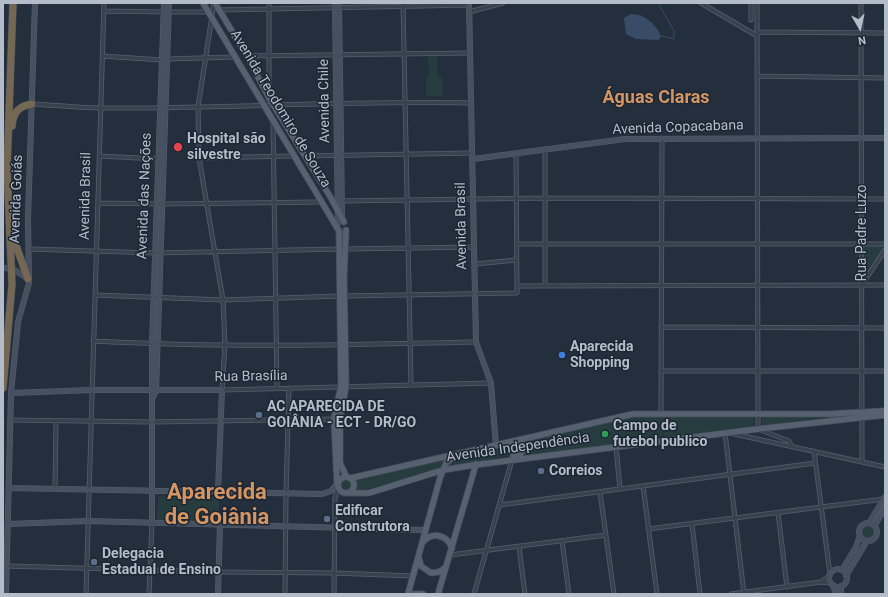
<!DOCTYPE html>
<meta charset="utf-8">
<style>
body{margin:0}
#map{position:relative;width:888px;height:597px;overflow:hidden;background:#242f3e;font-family:Roboto,sans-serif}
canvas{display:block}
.frame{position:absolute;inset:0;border:4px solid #b4bcc9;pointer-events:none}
.north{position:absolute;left:840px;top:8px;width:40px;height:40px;-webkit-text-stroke:3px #1d2633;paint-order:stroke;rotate:171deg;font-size:11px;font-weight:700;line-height:16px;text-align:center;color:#b4bcc9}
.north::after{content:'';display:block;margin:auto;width:14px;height:18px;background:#b4bcc9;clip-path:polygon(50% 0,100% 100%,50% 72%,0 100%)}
</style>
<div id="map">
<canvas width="888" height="597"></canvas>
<div class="frame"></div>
<div class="north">N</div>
</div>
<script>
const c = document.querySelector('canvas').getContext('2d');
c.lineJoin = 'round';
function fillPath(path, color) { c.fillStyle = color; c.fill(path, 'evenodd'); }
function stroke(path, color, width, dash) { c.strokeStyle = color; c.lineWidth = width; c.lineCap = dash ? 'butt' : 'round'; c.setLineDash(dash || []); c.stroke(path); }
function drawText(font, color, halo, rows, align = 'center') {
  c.font = font + ' Roboto,sans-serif'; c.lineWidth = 3; c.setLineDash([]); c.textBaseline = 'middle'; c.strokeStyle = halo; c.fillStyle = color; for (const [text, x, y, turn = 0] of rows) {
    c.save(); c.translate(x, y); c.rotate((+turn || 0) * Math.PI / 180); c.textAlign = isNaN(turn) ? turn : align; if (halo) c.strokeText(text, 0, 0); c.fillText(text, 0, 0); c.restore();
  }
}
fillPath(new Path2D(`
 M428 56H437V76L443 77V96H426V76H429Z
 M885 245V246L864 278V246Z
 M634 416H753L754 422 752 427 523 456 526 448 520 441Z
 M834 416 765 425 762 423V417Z
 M518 446 521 449 518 454 455 465 453 463C456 453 507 447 518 446Z
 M447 459 442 468 374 488 354 490 356 485 355 478H368Z
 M339 485a6 6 0 1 1 12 0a6 6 0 1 1-12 0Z
 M158 496 219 497V520L157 521Z
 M861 532a8 8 0 1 1 16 0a8 8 0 1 1-16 0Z`), '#263c3f');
fillPath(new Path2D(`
 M631 14C644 14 655 23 661 36L659 40 636 39 626 34 624 18Z`), '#394c67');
stroke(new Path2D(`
 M658 3 674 31V39L661 36`), '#394c67', 1);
const street = new Path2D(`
 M214 3 198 107 199 158 223 300 225 345 222 390 491 383
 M269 3V97
 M403 3 411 384
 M701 3 757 36
 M757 3 758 422V429L789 441 792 447
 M861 3 862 462
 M218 10 469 5
 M104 11 164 12
 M169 12H210
 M469 12 503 3
 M751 20V3
 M757 32 885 33
 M102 56 162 60
 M247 56 470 53
 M168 59 234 57
 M757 76 885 78
 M32 104C55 105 79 108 102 108 225 109 348 100 471 103
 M273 121 277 388
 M545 149V286
 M99 156 159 159
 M304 156 472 153
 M199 158 293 156
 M340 201 546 198 885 199
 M99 203 163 204 321 202
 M517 244H885
 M28 249 155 253 340 249
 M345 249 474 247
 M475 264 516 260
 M863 283 885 250
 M517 286 885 285
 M95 295 223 300 340 296
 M345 296 517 293 516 153
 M661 327 885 328
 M93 341C220 348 348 345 476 342
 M661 371H885
 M661 413 662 138
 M11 420 152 422 335 419
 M725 433 744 594
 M734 434 885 467
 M616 447 620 489
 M814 451 830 574
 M643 486 657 594
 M55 488 56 421
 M600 492 614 594
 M500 505 815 463
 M778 513 787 587
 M692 524 700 594
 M648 529 884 499
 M562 541 569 594
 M519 547 525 594
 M450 555 606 535
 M7 566 219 572 334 573 413 576
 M821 582 829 576
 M86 594 104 3
 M149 594 152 523
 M285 594 286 492 289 388
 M334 594 335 498 338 488
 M474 594 512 460
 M731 594 821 582 831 583`);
const secondary = new Path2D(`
 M335 3 338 223
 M339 3 342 217
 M469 3 476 342 491 383 496 446
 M473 159 625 139 885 138
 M3 268 13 269 28 279
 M11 393 91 390H222L218 492
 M153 397 156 391 169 3
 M9 488 322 494 331 491 337 484
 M859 532a9 9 0 1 1 18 0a9 9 0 1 1-18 0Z
 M152 523V344L164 3
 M869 523 885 497
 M8 524 88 521 425 530
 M875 525 885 508
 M829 578a9 9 0 1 1 18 0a9 9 0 1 1-18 0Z
 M842 570 856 547 860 535
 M846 576 867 541
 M833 585 836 594
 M841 586V594
 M6 594 11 393 18 322 29 283 28 218 35 3
 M218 594 220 525`);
const primary = new Path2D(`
 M203 3 339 231 341 386 334 418 337 483
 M215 3 247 56 269 98 331 198 344 222
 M513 456 520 455 523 450 521 445 513 442
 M346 476 340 463V419L346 386 344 277 346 230
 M338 485a8 8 0 1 1 16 0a8 8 0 1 1-16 0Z
 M351 478 633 414H829L883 411
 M348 493H369L443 470 474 465 758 429 885 415
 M423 542C433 531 447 535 452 548
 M419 558 421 566 431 573 439 572 446 567
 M408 594 440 478 446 463 453 458
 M414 594H423
 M438 594 476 464`);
const highway = new Path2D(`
 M12 126C13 112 19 106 32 104
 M14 240 28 279
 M3 388 12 284 7 169 13 3`);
stroke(street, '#565f6c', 5);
stroke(secondary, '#565f6c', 6);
stroke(primary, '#414a57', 7);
stroke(highway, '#434c59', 8);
stroke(street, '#38414e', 3.5);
stroke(secondary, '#465061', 5);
stroke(primary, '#56606e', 5.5);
stroke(highway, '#746855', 7);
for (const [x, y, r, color] of [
 [178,147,5,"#e0444e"],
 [562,355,4,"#3f7fe0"],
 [259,415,4,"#5c6f8a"],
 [605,434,4,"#2e9e5b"],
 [541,471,4,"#5c6f8a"],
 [327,519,4,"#5c6f8a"],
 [94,562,4,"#5c6f8a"]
]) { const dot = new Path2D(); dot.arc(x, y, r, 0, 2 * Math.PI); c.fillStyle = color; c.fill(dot); stroke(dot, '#1d2633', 1.5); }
drawText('14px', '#b4bcc9', '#1d2633', [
 ["Avenida Chile",325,101,-91],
 ["Avenida Teodomiro de Souza",280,109,59],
 ["Avenida Copacabana",678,128,-2],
 ["Avenida Brasil",86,196,-89],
 ["Avenida das Nações",145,196,-88],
 ["Avenida Goiás",17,199,-88],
 ["Avenida Brasil",462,226,-91],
 ["Rua Padre Luzo",862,233,-90],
 ["Rua Brasília",251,377,-1],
 ["Avenida Independência",518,448,-8]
]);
drawText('bold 14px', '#b4bcc9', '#1d2633', [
 ["Hospital são",187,139],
 ["silvestre",187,155],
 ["Aparecida",570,347],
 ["Shopping",570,363],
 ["AC APARECIDA DE",267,407],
 ["GOIÂNIA - ECT - DR/GO",267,423],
 ["Campo de",613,426],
 ["futebol publico",613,442],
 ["Correios",549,471],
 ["Edificar",335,511],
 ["Construtora",335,527],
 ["Delegacia",102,554],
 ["Estadual de Ensino",102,570]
], 'left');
drawText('bold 18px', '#d59563', '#1d2633', [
 ["Águas Claras",656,98]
]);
drawText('bold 22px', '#d59563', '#1d2633', [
 ["Aparecida",217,493],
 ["de Goiânia",217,518]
]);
</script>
